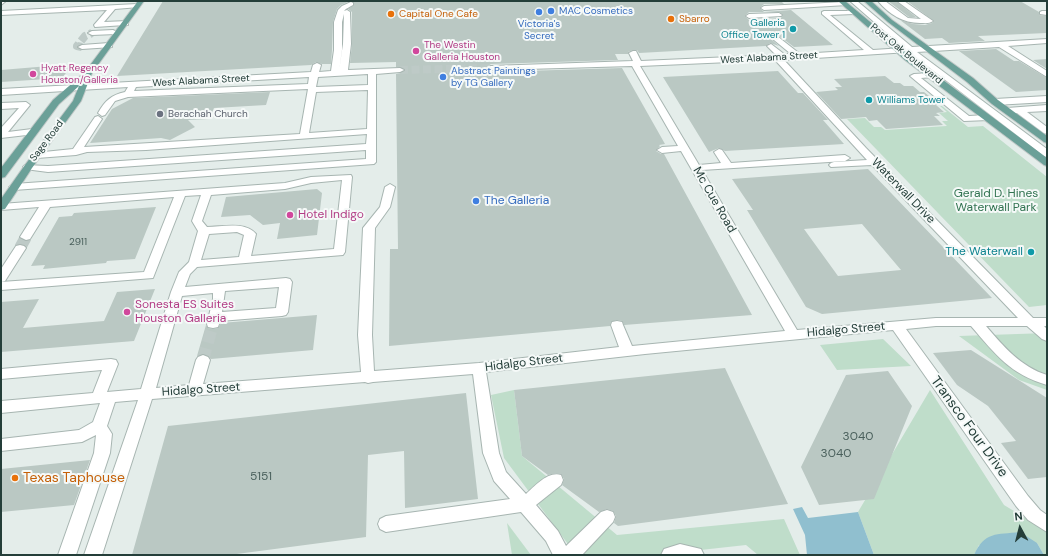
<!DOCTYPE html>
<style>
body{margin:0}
#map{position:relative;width:1048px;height:556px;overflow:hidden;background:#e4edea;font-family:"DM Sans",sans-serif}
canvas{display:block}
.frame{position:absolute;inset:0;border:2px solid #243e39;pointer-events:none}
.north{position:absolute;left:1000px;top:508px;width:40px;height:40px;-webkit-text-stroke:3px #f5f9f8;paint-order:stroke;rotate:353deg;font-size:11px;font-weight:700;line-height:16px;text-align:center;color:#243e39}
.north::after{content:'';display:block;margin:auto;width:14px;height:18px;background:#243e39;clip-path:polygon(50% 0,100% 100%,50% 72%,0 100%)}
</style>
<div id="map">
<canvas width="1048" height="556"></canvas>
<div class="frame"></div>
<div class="north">N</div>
</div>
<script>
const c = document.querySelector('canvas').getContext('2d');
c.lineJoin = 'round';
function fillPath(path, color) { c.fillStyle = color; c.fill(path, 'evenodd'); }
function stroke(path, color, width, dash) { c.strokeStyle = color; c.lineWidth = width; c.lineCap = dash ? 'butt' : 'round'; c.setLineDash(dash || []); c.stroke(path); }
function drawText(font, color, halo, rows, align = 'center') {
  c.font = font + ' "DM Sans",sans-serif'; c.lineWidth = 4; c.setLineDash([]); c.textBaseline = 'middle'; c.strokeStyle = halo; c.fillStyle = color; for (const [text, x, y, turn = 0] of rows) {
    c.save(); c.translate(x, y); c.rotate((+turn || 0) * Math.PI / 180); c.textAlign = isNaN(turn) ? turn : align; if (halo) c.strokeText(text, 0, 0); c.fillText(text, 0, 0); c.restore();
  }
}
fillPath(new Path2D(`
 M940 106H942L968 127 983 126 1047 177V305L1029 307 847 119 865 118 874 127H881L885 130 947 126 942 121H948L939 113 947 112Z
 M1047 333V390L1019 380 959 336Z
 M883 339 911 366 837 370 820 345Z
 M514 390 522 456 617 535 784 519 800 555H758L746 545 655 555H576L504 458 491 395Z
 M930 390 1004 505 1047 531V555H1044L1037 543 979 545 974 555H874L858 512Z
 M507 523 531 555H512Z`), '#bfddca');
fillPath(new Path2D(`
 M802 507 808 518 858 512 874 555H807L805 535 793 509Z
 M1020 532 1037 543 1044 555H974C985 531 996 535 1020 532Z`), '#90bfcf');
fillPath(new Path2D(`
 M163 1H350L341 5 337 9 333 22 332 50 331 64H322L316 62 311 65 117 76Z
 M352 1H781L784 4H764L760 8 764 12 791 10 833 45 794 47 778 35 774 34 772 40 779 46 770 43 766 46 639 53 637 50H633L628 52V54H615L618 60 491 64 486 67 491 72 622 68 665 144 659 145 660 146 656 151 661 154H664L752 315 624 325 622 321 617 320 611 322 610 326 389 346 390 249H398L396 74 401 73 405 69 401 67H396V62L350 63 352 44V12L348 9 354 5ZM749 12H779L783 15 781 18 749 20 745 16Z
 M888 1H896L916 17H909Z
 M907 1H1020L1039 12V15L1047 16V33L978 36 985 41 949 43 942 38 925 39 900 20 913 24 925 25 932 23 934 21Z
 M996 49 1014 61H1019L1047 78V90L1016 92 959 51Z
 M1047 59V69L1033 60Z
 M73 64 62 78 1 82V70Z
 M778 71 798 93H803L828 120H823L844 144 725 151 719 148 709 152 663 77Z
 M885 76 894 83H900L904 86H913L920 92H924L939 104 936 105 944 112 936 113 940 116H934L943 125 886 129 877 120 869 121 866 117 841 119 816 92 838 90 835 87H842L834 79Z
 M270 92 266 105 214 108 209 119 188 120 195 127 170 140 161 138 90 143 112 109 133 98Z
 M868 169 992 298 822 314 806 307 747 210H753L732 179ZM862 224 901 270 838 276 804 229Z
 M317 189 322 193 317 235 277 239 280 223 263 225 250 215 221 217 226 197Z
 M156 207 135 259 107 261 106 263 43 269 45 265 31 266 59 217 72 216 74 213Z
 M155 289 134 341 1 352V302L39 299 23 328 104 321 117 292Z
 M317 315 313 350 211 359 204 354 197 356 206 325 208 328 213 329 218 328 221 323Z
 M971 350 1047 398V477L1028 479 1001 443 1016 441 988 406 957 385 933 353Z
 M725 368 788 504 618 526 614 523 616 516 613 511 607 509 599 512 562 485 564 479 561 474 556 473 548 475 522 456 514 390Z
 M888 371 912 406 874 499 819 505 801 467 846 375Z
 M466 393 478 499 405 508 404 451 368 455 366 537 229 555H132L168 426Z
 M90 460 74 505 1 512V469Z`), '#bac8c3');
stroke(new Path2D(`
 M82 47 77 46 85 36 92 33
 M400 70 491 68`), '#becac7', 8, [8, 3.5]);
stroke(new Path2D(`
 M20 248 26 237
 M203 360 213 324`), '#becac7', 12, [12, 6]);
const minor = new Path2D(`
 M1 1H6L1 5Z
 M850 1H857L912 47 1047 39V43L1008 46 1047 71V77L999 47 917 52 1047 149V157L1044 156 909 52 784 60 866 148 1033 318H1047V326H1044L1047 329V341L1042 339 1027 326H986C1003 346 1021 367 1047 375V385C1010 374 996 355 971 326H936L906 329 1028 496 1040 510 1047 515V532L1028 520 1016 506 893 330 645 354 486 372 499 453 506 472 526 494C535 486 548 471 561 475L563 480 561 485 536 505 558 531 566 546 601 512 607 510 613 512 615 517 613 522 582 555H553L546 541 521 512 386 532 380 529 378 524 380 519 386 516 510 499 494 481 483 453 473 374 373 382 368 383 365 382 152 399 102 555H84L138 400 115 402 107 426 112 434 110 453 76 555H58L94 453 96 435 82 442 1 451V439L79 430 93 422 100 403 1 413V401L93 393 102 370 1 379V369L111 359 116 360 118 364 107 392 141 389 171 292 179 272 189 262 198 231 192 221 201 195 185 196 153 278 1 290V282L144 272 174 197 50 207 30 239 26 240 20 237 39 207 1 210V204L285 183 311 177 351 175 352 177 345 252 343 255 197 267 190 274 185 287 286 278 290 279 292 282 288 312 286 315 282 316 220 321 218 327 213 328 208 327 207 324 213 299V293L182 296 156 388 189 385 196 360 198 357 203 355 208 357 210 360 203 384 361 372 358 335 363 228 380 207 385 187 390 184 395 187 390 207 375 228 372 335 374 371 479 363 619 347 611 325 612 322 617 321 622 322 623 325 632 346 785 331 681 151 662 153 657 150 662 147 678 146 632 66 491 70 487 68 491 66 633 61 629 53 633 51H636L641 61 776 55 767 46 771 44 784 54H791L774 40V36H777L800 54 864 50 822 14V12L824 11H856V13L854 14 830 15 873 50 904 48ZM775 60 867 160 834 162 831 163 829 165 831 167 872 165 1018 318H936L797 330 702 170 845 161 850 158 845 155 731 163 722 150 719 149 714 152 721 163 699 165 640 66ZM342 180 334 249 251 256 256 234C245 221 222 227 207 227L202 221 211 195 285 189 311 183ZM237 232 244 235 239 257 201 260 209 234ZM279 287 276 308 222 312 225 291Z
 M878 1H885L908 18 921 19 897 1H904L933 21C929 24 925 23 920 23 903 23 889 14 878 1Z
 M351 2 353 3V5C350 7 346 8 344 11L347 10 350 12 351 44 348 70 400 68 404 70 400 72 376 74V162L374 164 14 190 9 187 14 184 366 159V150L48 172 25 169 23 167 25 165 48 166 366 144 367 134 146 150 87 152 76 155 37 158 34 157 32 155 34 153 73 149 95 117 98 116 102 119 84 147 300 134 308 89 128 97 115 101 105 115 102 116 98 113C105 101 111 95 125 92L128 87 1 95V89L311 72 313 65 317 63 321 65 319 72 331 71 334 50V22L338 10 342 6ZM344 14 343 44 339 71 342 50V22ZM368 74V85L316 87 318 77ZM309 77 308 84 134 91 136 87ZM368 90 367 129 309 133 316 92Z
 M845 2 848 4 847 5 764 10 761 8 764 6Z
 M137 4 139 5V7L115 9 104 22 128 21V25H125L95 27 94 25 107 10 1 15V11Z
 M1042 11H1047V15L1040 14V12Z
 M779 13 782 15 781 16 749 18 746 16 749 14Z
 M113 30 117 32 116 34 92 35 88 33 92 31Z
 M109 43H112V47L82 49 78 47 82 45Z
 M931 73 935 75 934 77 921 78 969 116 986 115 990 118 989 120 964 121 910 76 914 74Z
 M1047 96V102L995 105 991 102 995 99Z
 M26 102 30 105 8 132 32 129 35 130 37 132 35 134 1 138V128L19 108 1 109V103Z
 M1047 105V111L1027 112 1047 127V134L1044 133 1017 113 1007 114 1003 111 1007 108Z
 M20 245 24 246 26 248 5 281 1 282V269L16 246Z
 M680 544 701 549 704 555H661L664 549Z`);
const major = new Path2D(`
 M138 1H144L92 73 81 101 32 168 5 209 1 210V199L25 165 73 101 79 86 59 104 5 177 1 178V168L53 100 85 72Z
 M838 1H845L911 56 1047 158V166L1044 165 905 60Z
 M864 1H871L892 20 973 78 998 100 1047 136V143L1044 142 992 104 967 82 888 22Z`);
stroke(minor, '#a7b5b1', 2);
stroke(major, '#c2c9c8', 2);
fillPath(minor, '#fff');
fillPath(major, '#6ba098');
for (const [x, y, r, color] of [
 [551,11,4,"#3f7fe0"],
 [539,12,4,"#3f7fe0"],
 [391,14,4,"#e8710a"],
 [671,19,4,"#e8710a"],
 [793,29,4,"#0f9aa8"],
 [416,51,4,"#d1479c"],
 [33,74,4,"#d1479c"],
 [443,77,4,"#3f7fe0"],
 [869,100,4,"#0f9aa8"],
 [160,114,4,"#6b7280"],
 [476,201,4,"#3f7fe0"],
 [290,215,4,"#d1479c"],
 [1031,252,4,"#0f9aa8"],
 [127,312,4,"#d1479c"],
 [15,478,4,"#e8710a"]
]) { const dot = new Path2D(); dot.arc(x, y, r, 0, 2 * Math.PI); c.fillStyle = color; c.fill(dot); stroke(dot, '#f5f9f8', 1.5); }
drawText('10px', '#366cbe', '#f5f9f8', [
 ["MAC Cosmetics",559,11],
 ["Victoria's",539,24,"center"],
 ["Secret",539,36,"center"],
 ["Abstract Paintings",451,71],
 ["by TG Gallery",451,83]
], 'left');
drawText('10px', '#c56008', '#f5f9f8', [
 ["Capital One Cafe",399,14],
 ["Sbarro",679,19]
], 'left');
drawText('10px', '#0d838f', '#f5f9f8', [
 ["Galleria",785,23],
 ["Office Tower 1",785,35],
 ["Williams Tower",877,100,"left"]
], 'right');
drawText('10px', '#b23c85', '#f5f9f8', [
 ["The Westin",424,45],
 ["Galleria Houston",424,57],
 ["Hyatt Regency",41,68],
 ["Houston/Galleria",41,80]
], 'left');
drawText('10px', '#243e39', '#f5f9f8', [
 ["Post Oak Boulevard",906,54,39],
 ["West Alabama Street",769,58,-3],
 ["West Alabama Street",201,81,-3],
 ["Sage Road",47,141,-53]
]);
drawText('10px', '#5b616d', '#f5f9f8', [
 ["Berachah Church",168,114]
], 'left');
drawText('10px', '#4a605c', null, [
 ["2911",78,242]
]);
drawText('12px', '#243e39', '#f5f9f8', [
 ["Waterwall Drive",903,191,46],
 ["Mc Cue Road",714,200,60],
 ["Hidalgo Street",846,330,-5],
 ["Hidalgo Street",524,363,-7],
 ["Hidalgo Street",201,390,-4]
]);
drawText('12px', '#317351', '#f5f9f8', [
 ["Gerald D. Hines",996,194],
 ["Waterwall Park",996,208]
]);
drawText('12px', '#366cbe', '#f5f9f8', [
 ["The Galleria",484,201]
], 'left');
drawText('12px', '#b23c85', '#f5f9f8', [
 ["Hotel Indigo",298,215],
 ["Sonesta ES Suites",135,305],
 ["Houston Galleria",135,319]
], 'left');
drawText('12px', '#0d838f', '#f5f9f8', [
 ["The Waterwall",1023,252]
], 'right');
drawText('12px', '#4a605c', null, [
 ["3040",858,437],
 ["3040",836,454],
 ["5151",261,477]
]);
drawText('14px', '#243e39', '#f5f9f8', [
 ["Transco Four Drive",969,427,54]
]);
drawText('14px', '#c56008', '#f5f9f8', [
 ["Texas Taphouse",23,478]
], 'left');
</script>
